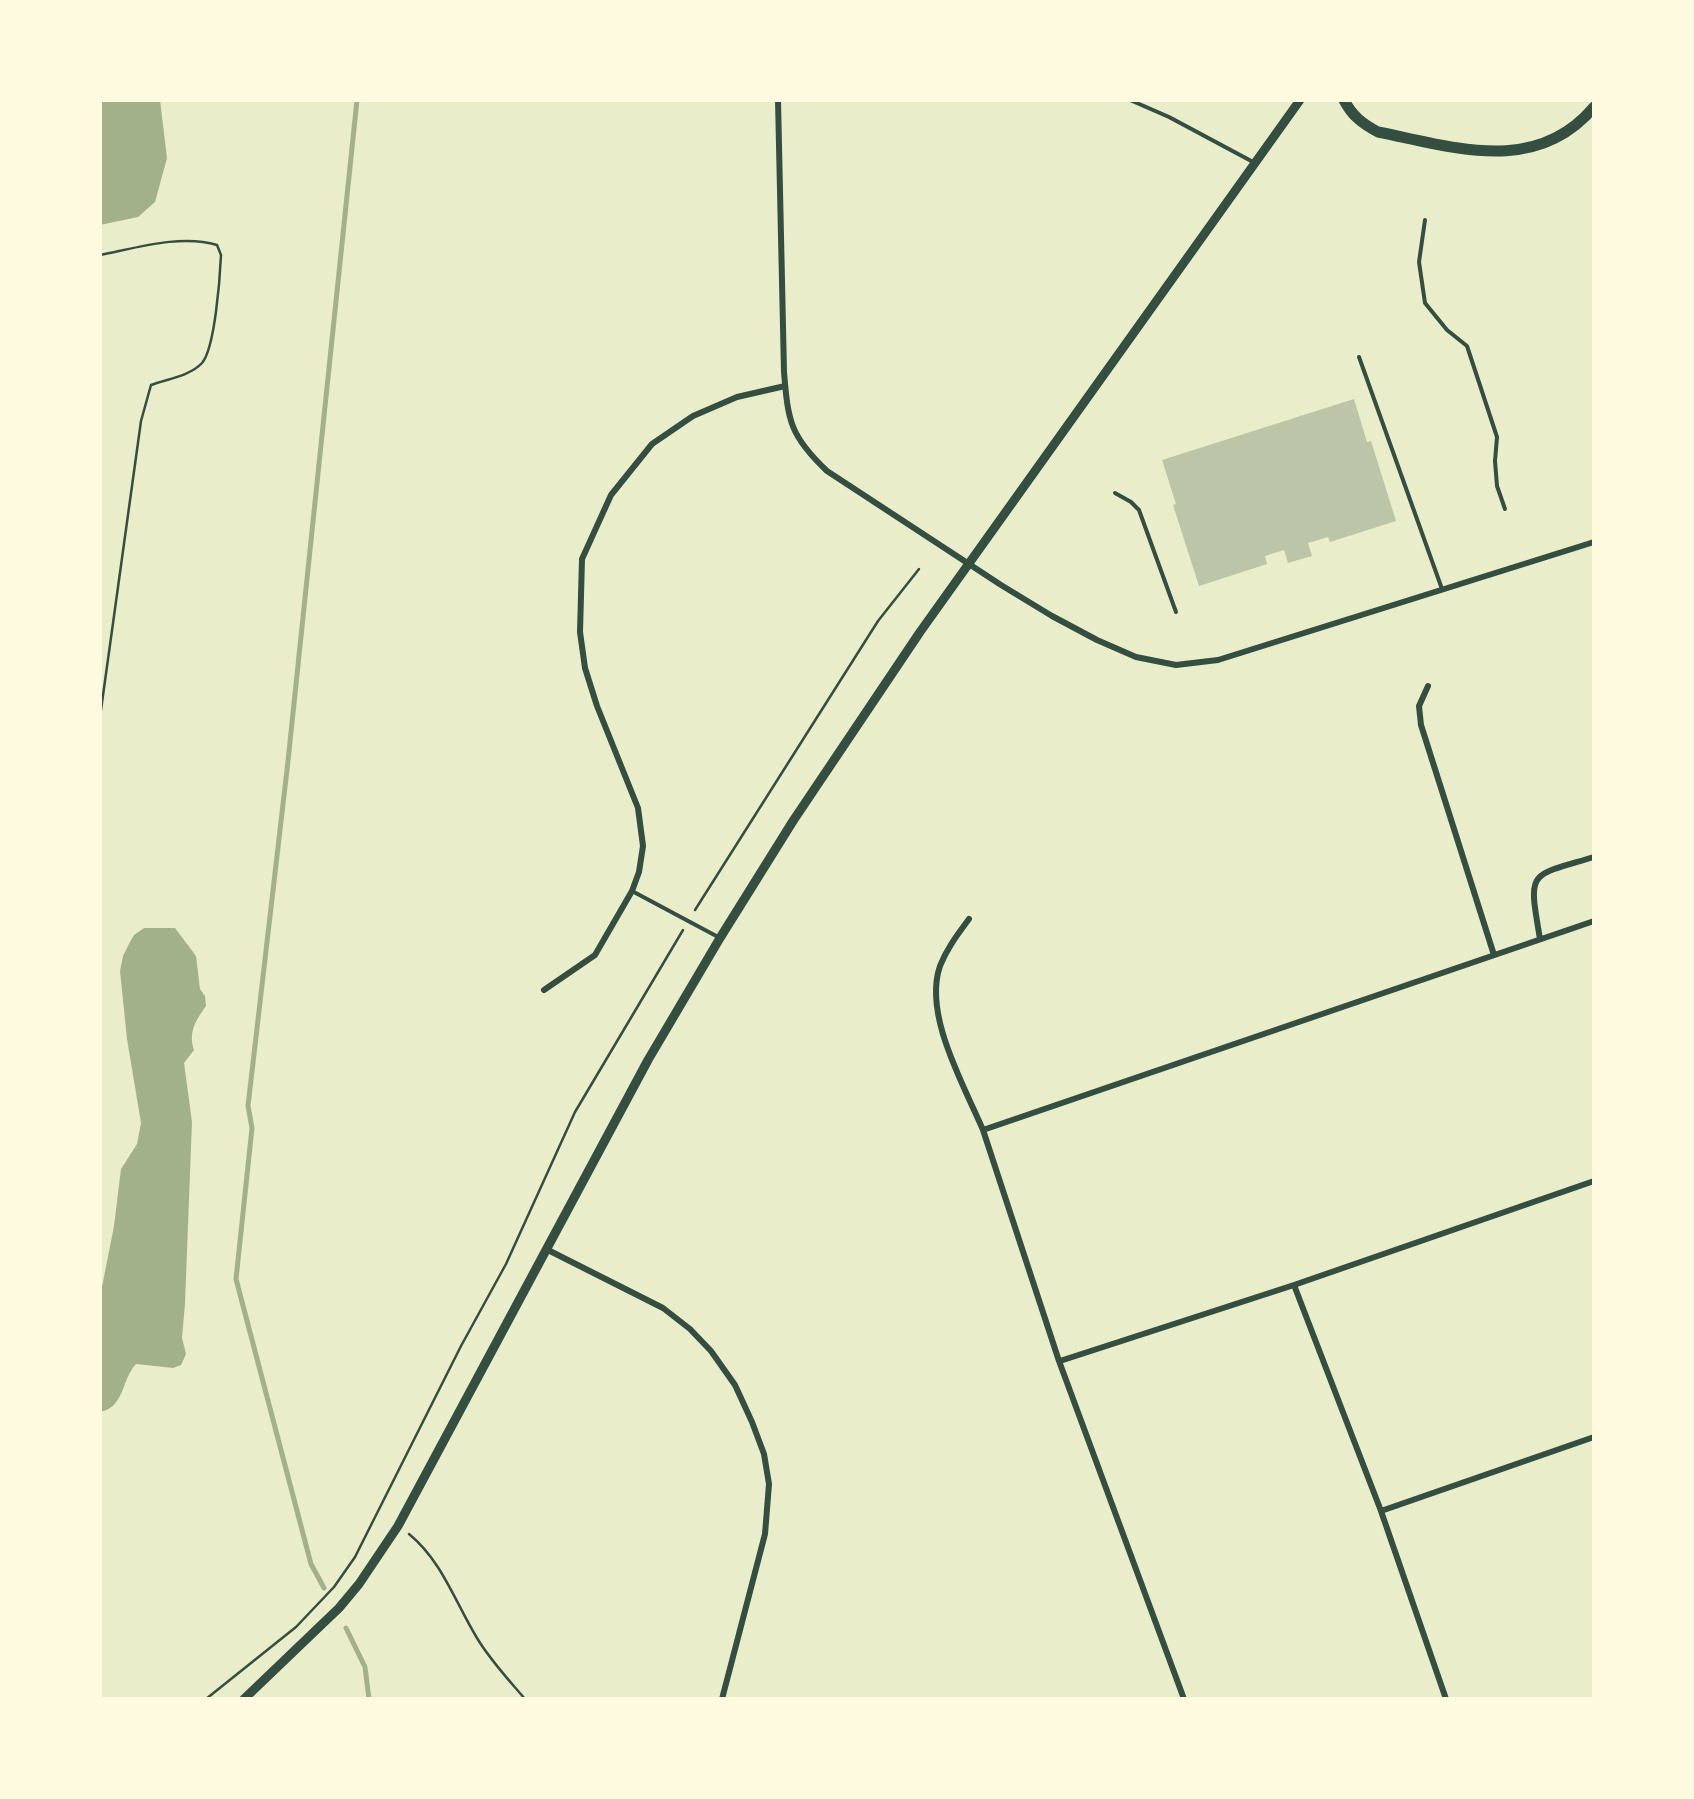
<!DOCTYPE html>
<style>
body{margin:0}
#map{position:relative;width:1694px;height:1799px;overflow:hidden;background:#e9edc9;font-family:"Open Sans",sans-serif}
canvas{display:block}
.frame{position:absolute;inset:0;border:102px solid #fefae0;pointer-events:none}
</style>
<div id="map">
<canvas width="1694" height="1799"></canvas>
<div class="frame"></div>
</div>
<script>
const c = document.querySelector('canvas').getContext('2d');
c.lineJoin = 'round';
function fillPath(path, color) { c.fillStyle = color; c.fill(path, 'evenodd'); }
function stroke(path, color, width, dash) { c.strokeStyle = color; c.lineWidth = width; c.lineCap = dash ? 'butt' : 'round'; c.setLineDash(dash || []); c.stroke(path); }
fillPath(new Path2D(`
 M100 100H160L167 158 155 202 138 217 100 225Z
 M144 928H175L196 956 200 989 205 996 206 1006C196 1020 188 1032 194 1050L184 1063 192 1122 185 1303 182 1338 186 1354 181 1365 173 1368 136 1364C121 1380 125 1407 100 1412V1297L114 1226 121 1169 137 1144 141 1123 127 1039 120 971 123 956 130 942 134 935Z`), '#a3b18a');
stroke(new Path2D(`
 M324 1588 311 1564 236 1279 252 1128 248 1106 288 761 357 100
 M346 1628 365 1667 369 1699`), '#a3b18a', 5);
fillPath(new Path2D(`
 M1354 399 1367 442 1371 441 1396 521 1330 542 1328 537 1308 543 1312 556 1288 563 1284 550 1265 556 1267 564 1199 586 1173 505 1176 504 1162 460Z`), '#bcc5a7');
stroke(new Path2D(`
 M100 255C136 248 181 234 217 245L221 255C220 277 215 348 202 363 190 376 167 379 151 385L141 421 100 717
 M695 910 878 621 919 569
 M409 1534C442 1561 455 1602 477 1638 490 1660 508 1679 525 1699
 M206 1699 296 1627 334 1587 355 1557 461 1346 506 1264 575 1112 683 930`), '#344e41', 2.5);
stroke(new Path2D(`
 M1130 100 1169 117 1255 163
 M1425 220 1419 262 1425 303 1447 330 1467 346 1497 437 1495 461 1497 486 1505 509
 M1359 357 1442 589
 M1115 493 1131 502 1139 510 1176 612
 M632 891 720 938`), '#344e41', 4);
stroke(new Path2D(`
 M778 100 784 372C788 421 790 436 827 471L1001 585 1052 616 1097 640 1136 657 1176 665 1218 660 1594 542
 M1428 686 1419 706 1421 725 1494 955
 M969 919C958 934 947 948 940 966 923 1015 964 1085 983 1130
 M1540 939C1528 869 1528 877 1594 857
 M544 990 595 955 632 891 639 872 643 846 638 808 597 706 585 668 580 632 582 559 611 495 652 444 693 416 737 397 785 386
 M546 1249 663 1308 690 1329 711 1351 735 1385 752 1422 764 1454 769 1484 765 1534 722 1699
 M1294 1285 1381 1511 1446 1699
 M1060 1361 1294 1285 1594 1181
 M1381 1511 1594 1437
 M1184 1699 1059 1361 983 1130 1594 921`), '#344e41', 6);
stroke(new Path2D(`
 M244 1699 339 1608 359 1584 398 1526 648 1060 720 938 793 821 920 632 1300 100`), '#344e41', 9);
stroke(new Path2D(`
 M1344 100C1352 116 1363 124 1378 132 1454 147 1536 176 1594 107`), '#344e41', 11);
</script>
